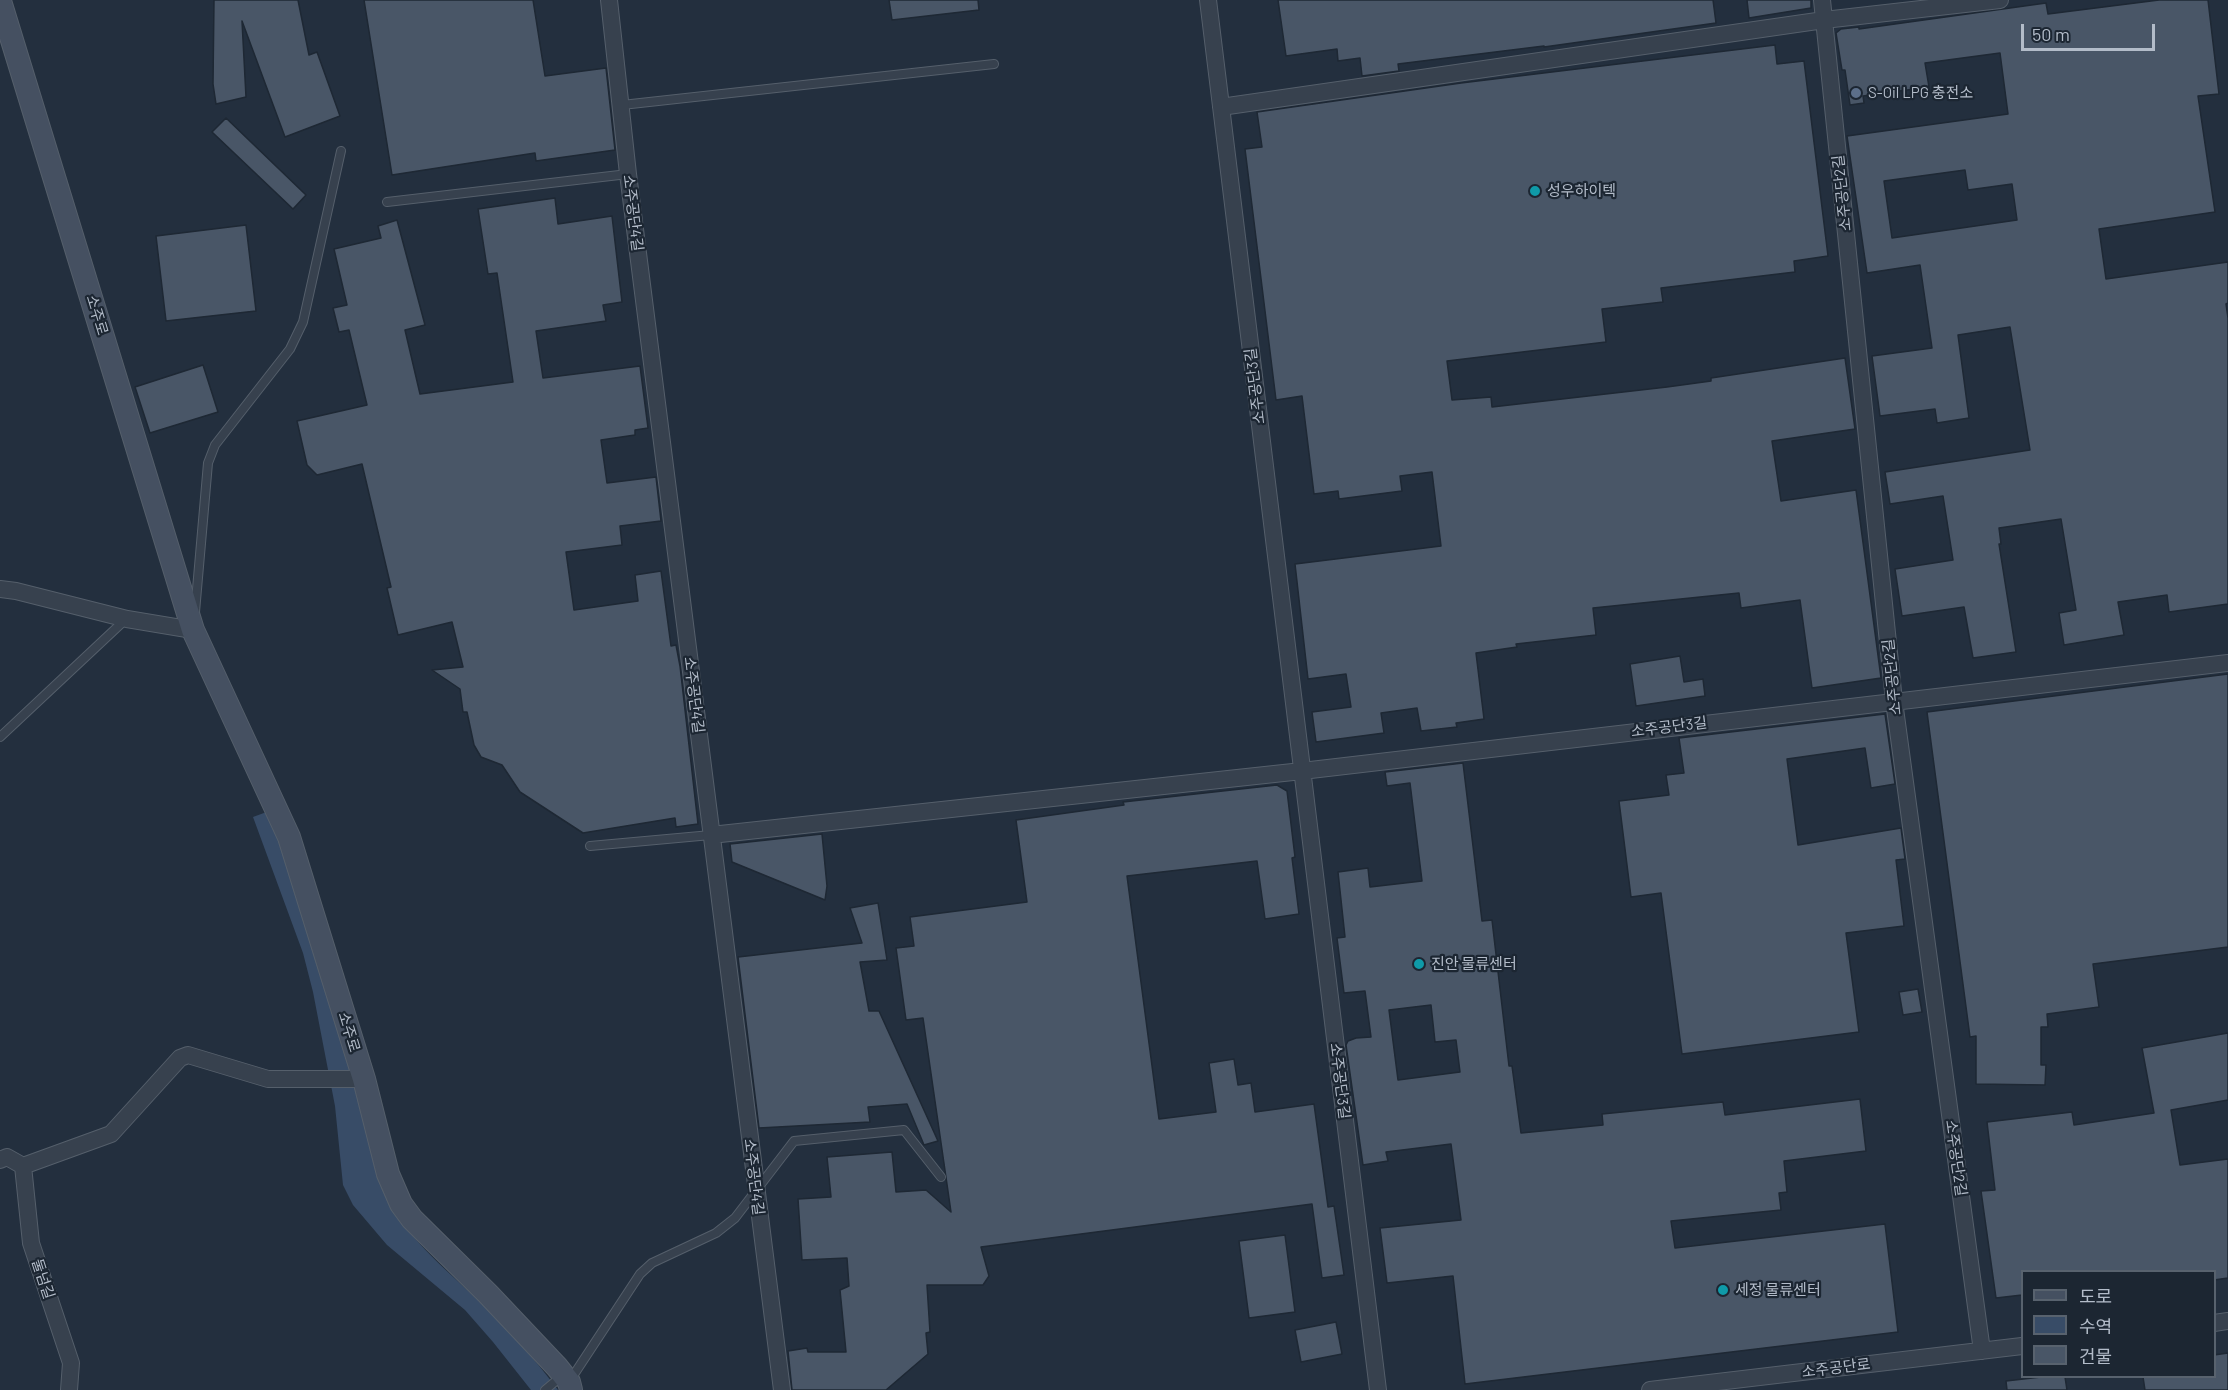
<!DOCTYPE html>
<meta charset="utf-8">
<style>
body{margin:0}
#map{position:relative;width:2228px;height:1390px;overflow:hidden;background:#232f3e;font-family:Barlow,"Noto Sans KR",sans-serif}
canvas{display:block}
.legend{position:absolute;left:2021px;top:1270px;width:195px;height:108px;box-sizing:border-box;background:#1c2632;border:2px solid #58626e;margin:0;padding:8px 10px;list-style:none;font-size:18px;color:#b3bcc9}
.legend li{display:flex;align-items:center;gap:12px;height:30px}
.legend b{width:30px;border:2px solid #58626e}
.scale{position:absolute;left:2021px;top:24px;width:134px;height:27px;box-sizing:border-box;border:3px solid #b3bcc9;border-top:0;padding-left:8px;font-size:18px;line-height:21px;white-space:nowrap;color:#b3bcc9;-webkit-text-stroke:4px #1c2632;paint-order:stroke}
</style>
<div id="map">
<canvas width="2228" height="1390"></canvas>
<ul class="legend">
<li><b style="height:8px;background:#455061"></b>도로</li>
<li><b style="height:16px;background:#384c67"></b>수역</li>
<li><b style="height:16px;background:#495667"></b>건물</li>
</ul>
<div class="scale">50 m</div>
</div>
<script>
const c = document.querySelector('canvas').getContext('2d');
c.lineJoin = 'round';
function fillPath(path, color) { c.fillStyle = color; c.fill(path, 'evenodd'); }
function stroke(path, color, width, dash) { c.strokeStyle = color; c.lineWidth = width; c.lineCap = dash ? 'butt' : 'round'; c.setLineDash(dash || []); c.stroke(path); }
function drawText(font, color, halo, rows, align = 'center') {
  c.font = font + ' Barlow,"Noto Sans KR",sans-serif'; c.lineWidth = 4.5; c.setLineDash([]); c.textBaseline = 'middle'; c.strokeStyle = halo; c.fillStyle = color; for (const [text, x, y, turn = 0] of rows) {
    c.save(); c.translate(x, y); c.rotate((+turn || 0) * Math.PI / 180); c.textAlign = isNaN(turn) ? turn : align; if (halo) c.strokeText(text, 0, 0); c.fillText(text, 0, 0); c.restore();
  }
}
fillPath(new Path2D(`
 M272 810 388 1198C410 1243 450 1272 485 1307 512 1334 535 1359 558 1390H531L493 1342 465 1310 387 1245 353 1205 343 1185 335 1106 313 992 303 953 253 817Z`), '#384c67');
const building = new Path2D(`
 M214 0H298L309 55 317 52 340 116 285 137 242 21 246 97 216 104 213 84Z
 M364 0H533L545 76 606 68 615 150 536 161 535 153 392 175Z
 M889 0H978L979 10 892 20Z
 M1278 0H1713L1716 23 1544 47V46L1398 64 1399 71 1362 76 1360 58 1338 61 1337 49 1286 56Z
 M1747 0H1811V8L1749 18Z
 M2159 0H2208L2219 94 2198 96 2215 212 2099 229 2106 279 2228 262V303L2226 304 2228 318V604L2169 612 2167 595 2118 602 2124 635 2064 645 2059 613 2076 610 2061 519 1999 528 2001 544H1999L2016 652 1973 658 1964 607 1902 616 1895 569 1953 560 1943 496 1890 504 1885 472 2030 450 2010 327 1958 335 1969 418 1937 423 1935 409 1880 416 1872 356 1932 348 1920 265 1867 273 1847 136 2008 114 2000 53 1925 63 1929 87 1863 96 1864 103 1850 105 1845 70H1842L1836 33 1841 29 1859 27V29L2046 3 2048 14ZM1965 170 1968 190 2012 184 2017 220 1892 238 1884 181Z
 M1775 45 1777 64 1804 61 1828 256 1794 261 1795 272 1661 288 1663 302 1602 309 1606 342 1447 361 1452 400 1491 397 1492 407 1667 387 1711 381V378L1845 358 1855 429 1772 441 1781 501 1856 490 1881 678 1812 688 1800 600 1741 608 1739 593 1593 608 1596 635 1516 644 1517 647 1476 653 1484 719 1456 723 1457 727 1421 731 1417 708 1381 713 1384 733 1316 742 1312 712 1351 707 1346 674 1308 679 1295 564 1441 546 1432 472 1400 476 1402 491 1339 499 1338 491 1314 494 1302 396 1276 400 1245 149 1262 147 1257 112 1461 83Z
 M226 118 306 195 293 209 212 132Z
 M555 198 558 224 612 216 622 302 603 305 606 321 536 331 543 378 640 366 648 428 635 430V435L601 440 607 483 656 477 661 521 620 526 622 545 566 552 574 610 638 601 635 575 661 571 671 646 676 645 680 666 698 824 676 827 675 818 583 833 520 792 502 765 481 757 474 745 467 712H463L460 689 432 670 463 667 452 622 398 635 387 588 391 587 362 464 317 475 307 465 297 421 367 405 349 330 339 332 333 308 347 305 334 249 381 238 378 226 397 220 425 325 405 330 420 394 513 382 497 273 488 274 478 209Z
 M246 225 256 311 166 321 156 236Z
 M203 365 218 412 150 433 135 387Z
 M1680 656 1684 682 1703 679 1705 696 1636 706 1630 664Z
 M2228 674V947L2093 964 2099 1007 2047 1014 2048 1027H2041V1065H2046L2045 1085 1976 1084V1036L1970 1037 1927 712Z
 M1885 714 1895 784 1871 788 1865 748 1787 759 1798 845 1901 828 1905 859 1896 860 1904 926 1846 933 1859 1032 1682 1054 1661 893 1631 897 1619 801 1669 795 1666 775 1684 773 1679 738Z
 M1463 763 1482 921 1492 920 1509 1066H1512L1521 1133 1603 1125 1602 1114 1723 1102 1725 1115 1860 1099 1866 1151 1784 1161 1787 1192 1779 1193 1781 1210 1671 1221 1675 1248 1885 1224 1898 1332 1465 1384 1453 1276 1387 1283 1380 1228 1461 1220 1451 1144 1386 1152 1388 1161 1363 1165 1346 1045 1348 1041 1356 1038 1371 1037 1365 991 1344 993 1337 938 1345 937 1338 872 1368 868 1370 887 1422 881 1410 783 1387 786 1385 772ZM1431 1005 1435 1042 1456 1040 1460 1072 1398 1080 1389 1010Z
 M1277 785 1287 791 1295 857 1292 858 1299 914 1265 919 1257 861 1127 876 1159 1119 1216 1112 1209 1063 1234 1059 1238 1085 1251 1083 1255 1112 1314 1104 1328 1207 1334 1206 1344 1275 1322 1278 1312 1204 981 1247 989 1276 983 1285H927L930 1332 926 1333 928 1354 886 1390H792L788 1351 807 1348 808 1352H846L840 1290 849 1286 847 1258 802 1260 798 1199 831 1197 827 1157 892 1152 896 1192 926 1190 951 1212 923 1018 906 1020 896 948 914 946 910 917 1027 902 1016 820 1124 805 1123 802Z
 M822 834 827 886 825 900 732 862 730 844Z
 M878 903 887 960 860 962 869 1011H879L938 1141 924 1145 907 1104 868 1107 870 1122 759 1128 738 957 862 943 850 908Z
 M1918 989 1922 1012 1903 1015 1899 992Z
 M2228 1033V1100L2171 1110 2180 1165 2228 1159V1278L2214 1280V1272H2022V1295L1996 1298 1981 1191 1995 1190 1987 1122 2072 1112 2074 1125 2154 1113 2142 1048Z
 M1285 1235 1295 1312 1249 1318 1239 1241Z
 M1336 1322 1342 1354 1301 1362 1295 1330Z
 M2228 1353V1390H2145L2143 1377H2214V1355Z
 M2041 1377H2065L2067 1390H2007L2006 1381Z`);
fillPath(building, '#495667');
stroke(building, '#1e2834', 1.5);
const lane = new Path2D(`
 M622 105 994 64
 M387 202 628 174
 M195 612 208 463 215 445 290 349 303 322 341 151
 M0 737 126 619
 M590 846 711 835
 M545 1390 557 1380 569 1382 640 1274 652 1263 716 1233 735 1218 794 1141 904 1130 941 1177`);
const street = new Path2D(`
 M609 0 628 174 782 1390
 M1208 0 1378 1390
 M1822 0 1894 701 1982 1351
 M1221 107 1824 20 2000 0
 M0 589 16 591 127 619 193 630
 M711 835 1302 771 2228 663
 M0 1160 7 1157 23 1166
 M23 1166 111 1134 180 1058 188 1055 268 1079H364
 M23 1166 31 1243 71 1363 69 1390
 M2214 1323 2228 1321
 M1650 1390 2022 1346`);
const secondary = new Path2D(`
 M0 1 193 630 289 837 364 1079 388 1174 401 1204 412 1219 488 1294 557 1367 569 1382 571 1390`);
stroke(lane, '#555f6b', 10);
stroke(street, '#555f6b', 18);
stroke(secondary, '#555f6b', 24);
stroke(lane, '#37414e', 8);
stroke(street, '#37414e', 16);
stroke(secondary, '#455061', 22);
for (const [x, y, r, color] of [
 [1856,93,6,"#5c6f8a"],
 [1535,191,6,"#0f9aa8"],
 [1419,964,6,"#0f9aa8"],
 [1723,1290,6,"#0f9aa8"]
]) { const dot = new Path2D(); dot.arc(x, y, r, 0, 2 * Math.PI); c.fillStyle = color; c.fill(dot); stroke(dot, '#1c2632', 2); }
drawText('15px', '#b3bcc9', '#1c2632', [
 ["S-Oil LPG 충전소",1868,93],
 ["성우하이텍",1547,191],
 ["진안 물류센터",1431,964],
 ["세정 물류센터",1735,1290]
], 'left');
drawText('15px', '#b3bcc9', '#1c2632', [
 ["소주공단2길",1842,193,-96],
 ["소주공단4길",633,213,83],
 ["소주로",97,315,73],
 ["소주공단3길",1255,386,-97],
 ["소주공단2길",1892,677,-96],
 ["소주공단4길",694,695,83],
 ["소주공단3길",1669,727,-7],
 ["소주로",349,1032,73],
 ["소주공단3길",1340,1081,83],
 ["소주공단2길",1956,1158,82],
 ["소주공단4길",754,1177,83],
 ["둘넘길",43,1279,72],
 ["소주공단로",1836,1368,-7]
]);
</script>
